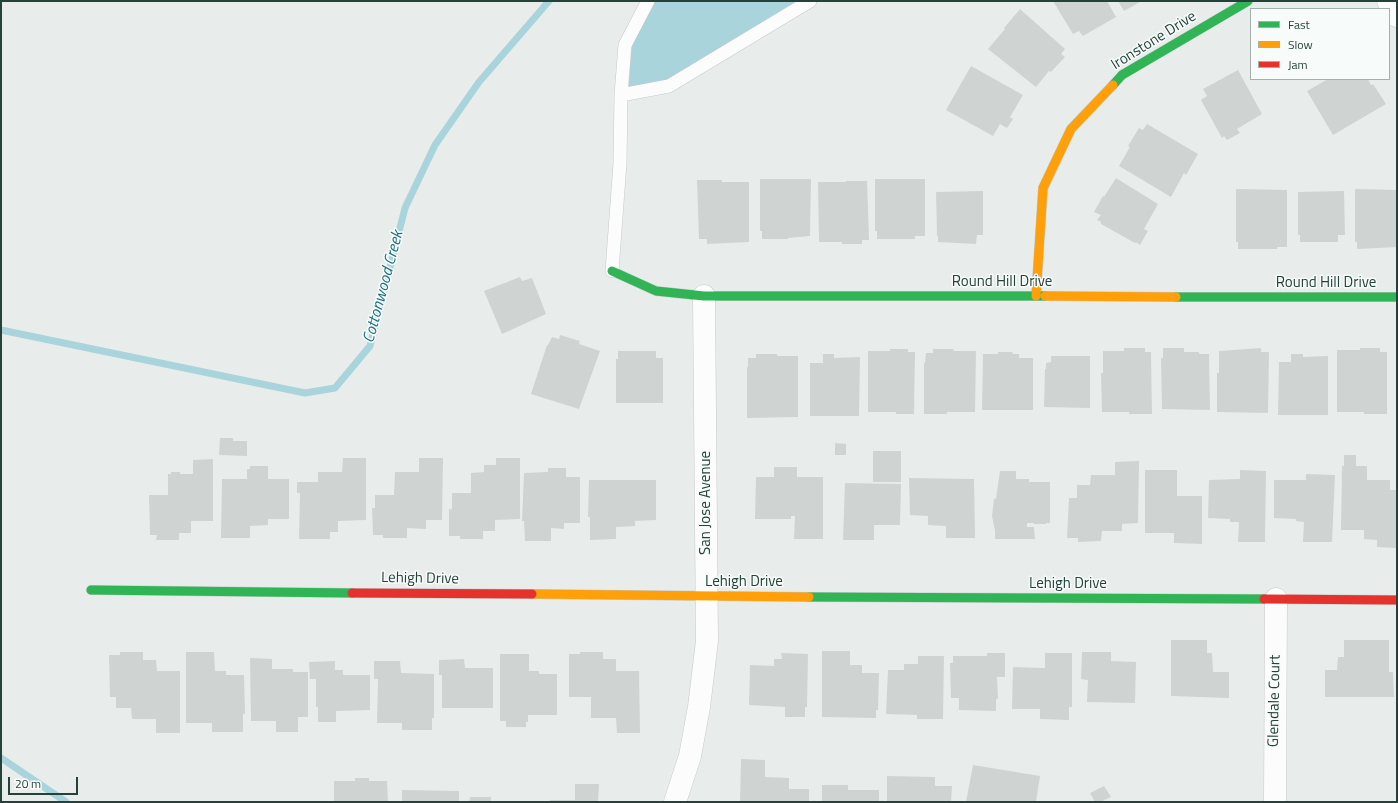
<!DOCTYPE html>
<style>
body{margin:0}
#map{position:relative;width:1398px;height:803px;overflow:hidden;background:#e8edeb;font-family:"Titillium Web",sans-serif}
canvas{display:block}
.frame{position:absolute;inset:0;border:2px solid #24423a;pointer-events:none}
.legend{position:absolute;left:1250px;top:8px;width:140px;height:72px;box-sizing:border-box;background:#f7fbf9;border:1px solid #a3b1ad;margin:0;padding:5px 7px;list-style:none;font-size:12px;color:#24423a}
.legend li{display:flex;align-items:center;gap:8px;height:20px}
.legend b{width:20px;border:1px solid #a3b1ad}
.scale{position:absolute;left:8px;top:777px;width:70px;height:18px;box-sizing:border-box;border:2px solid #24423a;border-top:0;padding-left:5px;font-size:12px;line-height:14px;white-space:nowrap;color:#24423a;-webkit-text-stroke:3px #f7fbf9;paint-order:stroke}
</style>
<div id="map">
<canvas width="1398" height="803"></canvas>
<div class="frame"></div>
<ul class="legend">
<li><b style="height:5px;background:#30b455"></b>Fast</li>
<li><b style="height:5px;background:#ff9f0a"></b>Slow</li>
<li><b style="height:5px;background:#e5322d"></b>Jam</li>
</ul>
<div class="scale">20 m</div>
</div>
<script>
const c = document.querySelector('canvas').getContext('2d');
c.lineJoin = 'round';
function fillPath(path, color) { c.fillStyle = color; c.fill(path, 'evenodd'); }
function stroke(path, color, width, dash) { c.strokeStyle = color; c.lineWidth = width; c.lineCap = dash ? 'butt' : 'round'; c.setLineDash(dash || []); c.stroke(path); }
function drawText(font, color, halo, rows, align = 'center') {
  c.font = font + ' "Titillium Web",sans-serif'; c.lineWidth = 3; c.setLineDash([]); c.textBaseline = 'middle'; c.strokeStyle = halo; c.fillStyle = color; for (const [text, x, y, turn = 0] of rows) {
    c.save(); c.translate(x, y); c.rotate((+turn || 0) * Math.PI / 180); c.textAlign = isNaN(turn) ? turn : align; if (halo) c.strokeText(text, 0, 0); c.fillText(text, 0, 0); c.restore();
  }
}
fillPath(new Path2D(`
 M648 1H810L669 86 621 95 625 45Z`), '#a9d4db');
stroke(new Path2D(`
 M1 330 305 393 335 388 370 346 405 208 435 145 479 82 549 1
 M1 758 66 802`), '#a9d4db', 7);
fillPath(new Path2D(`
 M1053 1H1107L1116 17 1083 36 1079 31 1073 34Z
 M1118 1H1142L1124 11Z
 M1020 9 1065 49 1061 54 1065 57 1051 72 1049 71 1036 87 988 49 1005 29 1004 28Z
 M971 66 1023 95 1010 117 1013 119 1007 128 1000 124 993 136 946 110Z
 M1238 70 1262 114 1237 129 1240 133 1227 140 1224 136 1222 138 1201 100 1207 96 1203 89Z
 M1328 79H1368L1371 85 1373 84 1386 104 1333 135 1307 91Z
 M1147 124 1198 154 1186 175 1184 173 1171 197 1119 166 1130 147 1128 146 1139 128 1143 130Z
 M1116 178 1158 204 1144 229 1148 231 1140 245 1136 242 1135 243 1101 224V222L1097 220 1101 215 1094 212 1103 196 1104 197Z
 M760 179H811L810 236 788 238V239H762V231H760Z
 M875 179H925V236H915V239H877V231H875Z
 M697 180H722V182H749V242L707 244V239H699Z
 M846 181H867L869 240H862V244H842V242H819L818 182H846Z
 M1236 189 1287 190V247H1277V249H1238V242H1236Z
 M1355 189 1397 190V247L1357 249V242H1355Z
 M983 191V235H977L976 244 938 242V236H937L936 192Z
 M1344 191 1345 235H1338V242H1300V235H1298V192Z
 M520 277 522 281 532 278 546 314 502 334 484 291Z
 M560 335 580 341 579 344 600 351 579 409 531 394 547 345H548L552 337 559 339Z
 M1124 348H1145V352H1151L1152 414H1129V412H1102L1101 373H1103V351H1124Z
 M1163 348H1184V352H1199V354H1209L1210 410 1162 409 1161 358H1163Z
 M1261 348V352H1269L1268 413 1217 412V373H1219V351Z
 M1360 348H1380V352H1387V414H1364V412H1337V350H1360Z
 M890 349H908V352H915L914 414H896V412H868V351H890Z
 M933 349H953L954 351H976L975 412H947V414H924V363H925L926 353H933Z
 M618 351H656V358H663V403H616V359H618Z
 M998 352H1012L1013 354H1019V358H1033V410H982L983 354H998Z
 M756 354H777V356H798V417L747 418V367H748V358H756Z
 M823 354H834V358L860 357 859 416H810V363H823Z
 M1291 354H1303V357L1328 356V415H1278L1279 362H1291Z
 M1051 356H1090V408L1044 407 1045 369H1046V363L1051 362Z
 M220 438H233V441H247V456L219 455Z
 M835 443 846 444V455H835Z
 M873 451H901V482H873Z
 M1344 455H1356V466H1367V480H1390V490H1397V548L1377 547V540L1364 539V530H1341L1342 466H1344Z
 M343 458H366V520L338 521V532H330V539H299L300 493H297V482H318V472H342Z
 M419 458H443L442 520H426V529L407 528V538H383V535H373L372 508H375V495H394L395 472H419Z
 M496 458H520V519L495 520V531H483V539H460V536H449V509H452V493H471V473L484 472V465H496Z
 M213 459V521H191V533H179V540H156L157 535H150L149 495H168V474H171V472H180V474H193V460Z
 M1139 461 1138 523 1122 524V531H1102L1101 541 1078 542V538H1067L1069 498H1077V485H1090L1091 475H1115V462Z
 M250 466H268V479H289V519H268V525L250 526V538H221L222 479H247V469H250Z
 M774 467H797V477H823V539H794L795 516H791V519H755L756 477H774Z
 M548 468H566V477H580V523H564V529L551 528V541H525L524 521H522L524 473 548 472Z
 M1145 470H1177V496H1202V544L1174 543V533H1145Z
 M1240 470 1266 471 1265 542H1238L1239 522H1230V519L1208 518 1209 480 1240 479Z
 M1000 471H1016V479H1029V482H1050V523H1046V524H1034V523H1027V527H1034L1035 539H995V531L992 516 994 499H996Z
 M1306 474 1335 475 1332 542H1303L1304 522 1296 521V519L1274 518V480H1306Z
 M909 478 974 479 975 538H946V526L928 525V516L910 515Z
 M589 480H656V520L635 521V526L616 527V539L590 540V517H588Z
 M845 483 901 484 900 525H874V540H843Z
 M1171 640H1207V653H1212L1213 672H1229V698L1171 696Z
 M1344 640H1389V672H1393L1394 697H1325V670H1337L1338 657H1344Z
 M822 651H850V665H862V673H879L878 710H876V718L822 717Z
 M120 652H143V660H156L157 671H180V733H156V719H132L131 708H116V697H110L109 655H120Z
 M186 652H214L215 671H226V675H244L245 714H243V732H212V723H186Z
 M580 652H603V659H616V671H639L640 733H617L616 718H591V697H569V654H580Z
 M1082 652H1111V661L1136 662 1135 703 1087 702 1088 680 1081 679Z
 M781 653 808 654 807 707H805V717H785V707L749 705 750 665 774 666V659H782Z
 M987 653H1005V677H997L998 699H996V711L959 710V698H951L950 663H953V656H987Z
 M1045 653H1072V707H1069V720L1040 719V709H1012L1013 667 1045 668Z
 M500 654H529V671H539V674H557V715H528V722H526V727H506V721H500Z
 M918 656H944L943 719H917V715L886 714 888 670H904V664H918Z
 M250 658 272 659V669H293V672H308V717H298V732H276V721H251Z
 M464 659 465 668H493V708H442V675H439V660Z
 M335 661V670H343V675H370V710L336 711V722H318V707H316V679H310L309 662Z
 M374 661H400L401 673 434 674V718H432V730H402V723H377L378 679H374Z
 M741 759 765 760V777L789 778V789H809V802H740Z
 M973 765 1040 776 1036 802H966Z
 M887 776 935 777V786H952L951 802H887Z
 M355 778H369V781H387L388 802H334V781H355Z
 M575 784H599L598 802H550V800H575Z
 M822 785H848V790H879V802H822Z
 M1104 786 1111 797 1100 802H1095L1090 793Z
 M402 790 459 791V802H402Z
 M470 797H491V802H469Z`), '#cfd4d2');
const lane = new Path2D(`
 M621 95 669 86 810 1
 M612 271 620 163 621 95 625 45 648 1`);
const street = new Path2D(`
 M1388 1 1397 16
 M675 802 690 756 699 707 707 641 704 296
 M1275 802 1276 599`);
const fast = new Path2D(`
 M1113 85 1122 75 1248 1
 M612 271 656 291 704 296H1045
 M1176 297H1397
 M91 590 352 593
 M809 597 1264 599`);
const slow = new Path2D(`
 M1036 296 1043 188 1071 129 1113 85
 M1045 296 1176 297
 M532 594 809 597`);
const jam = new Path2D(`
 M352 593 532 594
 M1264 599 1397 600`);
stroke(lane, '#c5cac8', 14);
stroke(street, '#c5cac8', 23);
stroke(fast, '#c3cbc8', 10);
stroke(slow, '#c3cbc8', 10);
stroke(jam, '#c3cbc8', 10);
stroke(lane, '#fcfcfc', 13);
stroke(street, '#fcfcfc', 22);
stroke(fast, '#30b455', 9);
stroke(slow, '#ff9f0a', 9);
stroke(jam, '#e5322d', 9);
drawText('15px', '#24423a', '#f7fbf9', [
 ["Ironstone Drive",1154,41,-32],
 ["Round Hill Drive",1002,282],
 ["Round Hill Drive",1326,283],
 ["San Jose Avenue",706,503,-90],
 ["Lehigh Drive",420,579,1],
 ["Lehigh Drive",744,582],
 ["Lehigh Drive",1068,584],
 ["Glendale Court",1275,701,-89]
]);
drawText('italic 16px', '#1c6f80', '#f7fbf9', [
 ["Cottonwood Creek",384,287,-75]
]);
</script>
